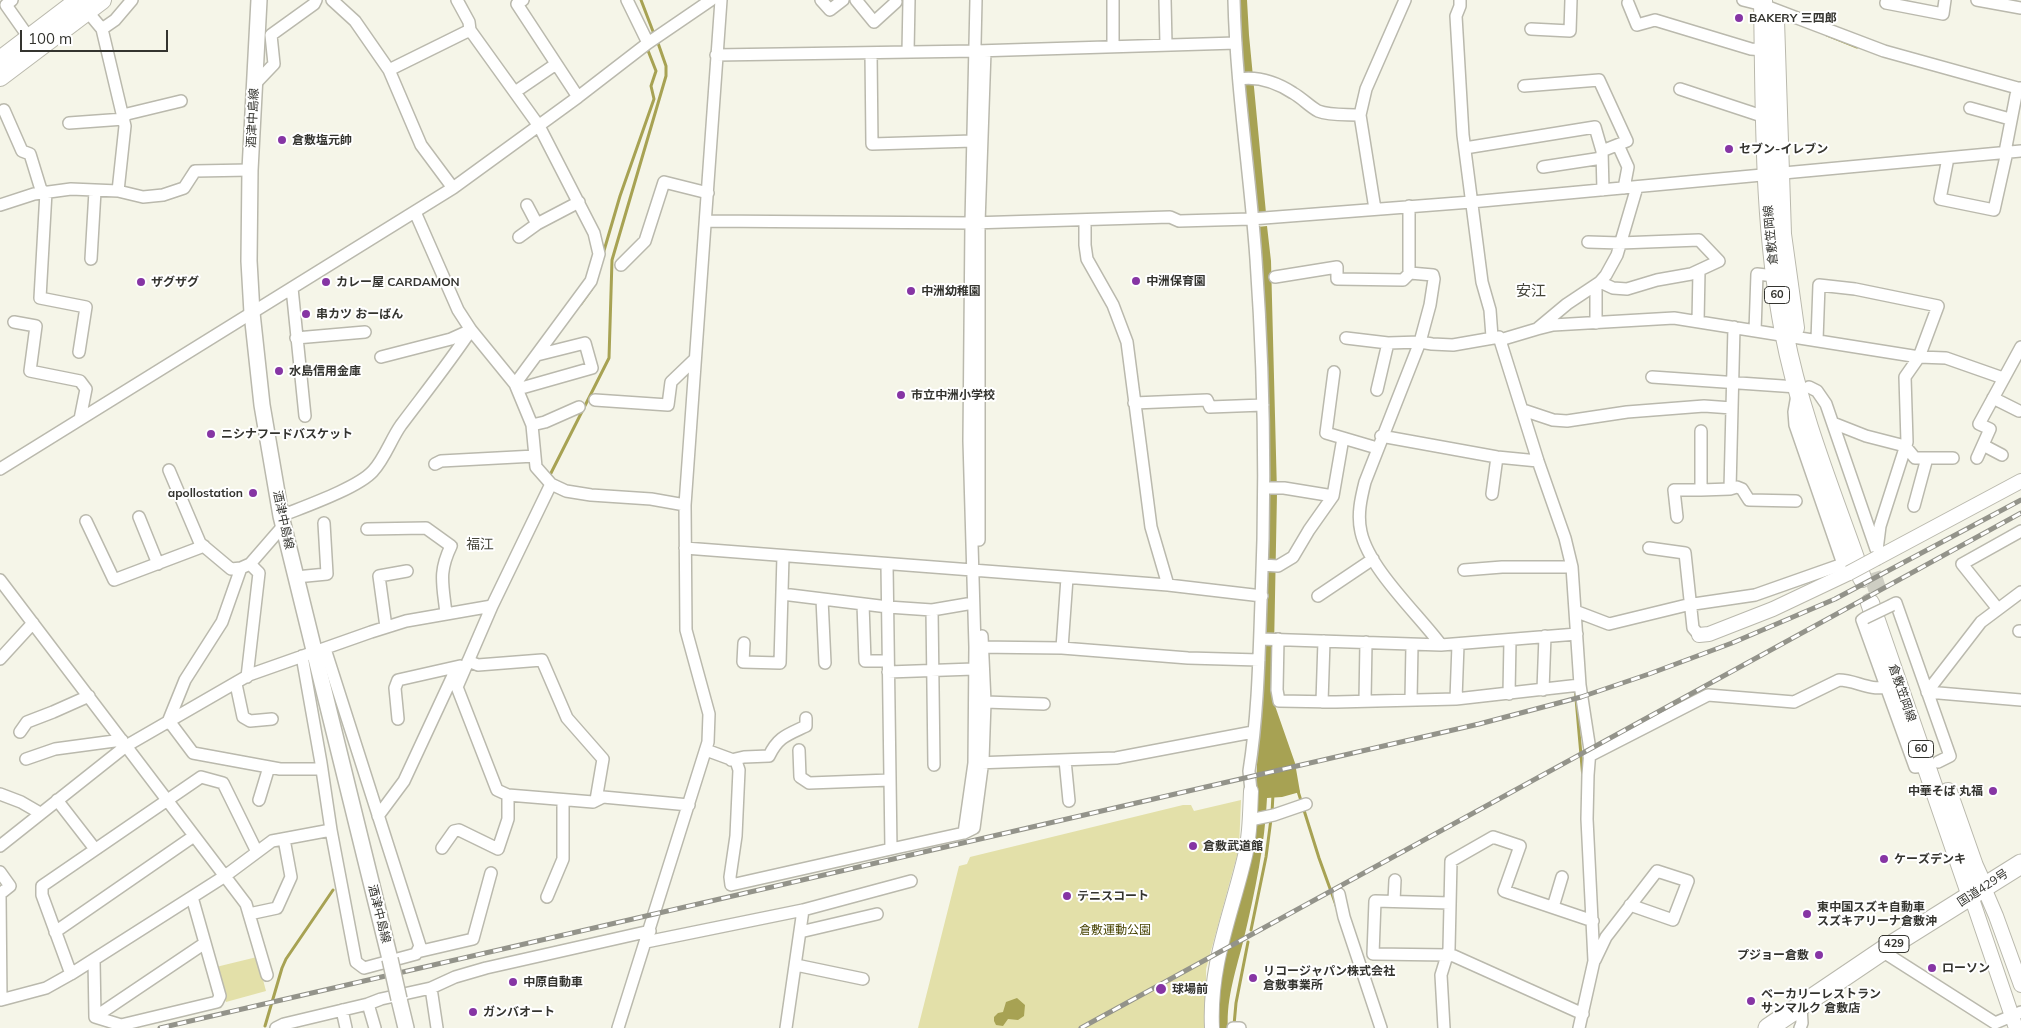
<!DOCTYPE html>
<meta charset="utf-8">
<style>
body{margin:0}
#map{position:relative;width:2021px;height:1028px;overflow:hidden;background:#f5f5e8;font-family:Mulish,sans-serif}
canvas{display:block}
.scale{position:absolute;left:20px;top:30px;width:148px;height:22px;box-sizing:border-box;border:2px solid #34342f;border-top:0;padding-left:6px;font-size:15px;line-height:18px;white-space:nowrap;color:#34342f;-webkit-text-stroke:4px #fff;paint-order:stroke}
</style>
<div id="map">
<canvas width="2021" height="1028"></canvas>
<div class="scale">100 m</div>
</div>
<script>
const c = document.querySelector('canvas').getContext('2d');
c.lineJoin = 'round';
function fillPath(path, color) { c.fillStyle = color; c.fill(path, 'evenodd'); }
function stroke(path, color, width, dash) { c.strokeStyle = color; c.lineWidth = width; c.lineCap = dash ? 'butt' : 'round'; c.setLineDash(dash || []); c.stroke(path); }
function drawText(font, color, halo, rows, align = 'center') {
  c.font = font + ' Mulish,"Noto Sans JP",sans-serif'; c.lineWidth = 4; c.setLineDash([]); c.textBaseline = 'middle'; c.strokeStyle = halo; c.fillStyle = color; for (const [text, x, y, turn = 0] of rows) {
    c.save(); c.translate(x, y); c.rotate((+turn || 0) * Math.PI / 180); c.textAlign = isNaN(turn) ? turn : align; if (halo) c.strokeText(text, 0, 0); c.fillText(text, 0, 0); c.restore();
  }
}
fillPath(new Path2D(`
 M1241 800 1239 848 1206 969V1028H918L959 866 967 864 970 857 1183 805H1191L1194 811Z
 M257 957 266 991 226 1002 216 967Z`), '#e3e0a9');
fillPath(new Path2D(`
 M1238 0H1247L1249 35 1266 213 1260 214 1255 210 1239 33Z
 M1267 226 1271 261 1277 493 1273 700 1295 763 1300 792 1282 797 1267 798C1265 844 1255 892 1244 938 1237 967 1226 998 1228 1028H1218L1219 989 1256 788 1260 694 1257 227Z
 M1017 998 1025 1005 1024 1016 1018 1020 1008 1019 1003 1026 996 1025 994 1021V1017L998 1013 1003 1012 1006 1002Z`), '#a7a253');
stroke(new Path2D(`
 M641 0 654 34
 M1827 35 1857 47
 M603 254 620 196 654 99 651 86 656 71 647 48
 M581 304 591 290
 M550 475 609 358 612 260 666 76V66L658 43
 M1575 687 1583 778
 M1297 788 1319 858 1337 908
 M1272 813 1273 794
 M1251 930 1266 857 1271 819
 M1234 1025 1236 1003 1248 942
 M265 1026 282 968 286 959 333 890`), '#a7a253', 3);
stroke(new Path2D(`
 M1872 573 1880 598`), '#cecec3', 18, [18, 9]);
const minor = new Path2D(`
 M12 0 6 5 32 42
 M332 0 355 21 389 70 421 145 453 188
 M523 0 517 4 578 97
 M627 0 648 43
 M821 0 830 10 843 0
 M856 0 874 22 896 2
 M1113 0V46
 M1165 0 1166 44
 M1234 0C1236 87 1250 173 1256 259 1264 373 1266 487 1261 601 1259 657 1258 715 1249 771L1251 791
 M1460 0V6L1456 16 1463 135 1482 282 1490 310 1492 337
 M1743 0 1763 5 1884 51 2021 89
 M1887 0 1886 3 1943 14 1945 0
 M1977 0 2021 8
 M1628 3 1637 25 1655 20 1751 49 1764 50
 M87 11 102 29 125 126 118 191
 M102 29 115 20 132 0
 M1531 29 1570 31 1571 0
 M470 30 539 126 594 233 599 254 591 281 515 384
 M908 52 909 0
 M871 53 872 144 973 141
 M716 55 976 51 1236 43
 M389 70 470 30 469 22 457 0
 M1239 79C1259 76 1276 82 1293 93 1302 98 1309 106 1318 111 1331 116 1347 114 1360 115
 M254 85 274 64 271 35 314 4 316 0
 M1524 86 1599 80 1627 141 1602 151
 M1680 89 1765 117
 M515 92 556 64
 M1970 108 2010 119
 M4 110 22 151 30 154 42 193
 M123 115 181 101
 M69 123 124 119
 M1618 145 1628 167 1624 188
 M1465 148 1595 127 1602 151 1603 190
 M2005 152 2016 95 2021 88
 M1948 158 1940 199 1994 210 2007 152
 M1543 167 1602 158
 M46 192 40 298 86 307 79 352
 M0 205 34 194 71 189 118 191 143 197 163 195 184 188 195 171 250 170
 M527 205 537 224
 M1409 206V270L1410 273 1433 275 1434 279 1430 305 1420 342 1365 482C1361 498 1357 515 1361 532 1369 569 1418 614 1441 645
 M1375 209 1360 115 1366 89 1405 0
 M415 212 458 310 471 330 515 384 532 425 536 467 551 484 566 491 591 495 651 499 685 505
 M1085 220V245L1087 259 1113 305 1127 342 1151 527 1168 585
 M707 221 971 223 1170 217 1179 221 1251 219 1471 202 2021 151
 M519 237 537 224 579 202
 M1588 242 1620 243 1699 240 1719 261 1691 274 1657 280 1627 289 1613 288 1600 282
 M91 259 95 191
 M621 265 645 241 664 182 708 193
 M1275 277 1337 267V279L1403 280 1410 273
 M292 288 305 416
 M14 322 36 326 30 371 80 381 86 389 80 419
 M1698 322 1699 271
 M1596 323V285
 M1537 329 1553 325 1674 318 1919 357 1946 358 2003 378
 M1755 331 1757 274 1775 276
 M296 338 365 332
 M1346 338 1388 343 1420 342 1432 344 1453 345 1499 337 1538 461 1565 538 1572 567 1580 685 1590 750 1588 775 1587 819 1594 961 1579 1028
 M1500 340 1537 329 1567 304 1600 282 1606 275 1617 255 1637 187
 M1817 340 1819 285 1855 289 1938 306 1919 357 1905 377 1907 442 1880 526 1877 550
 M381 357 451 339 471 330
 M1334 372 1326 433 1377 448
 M1652 377 1797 387
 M1809 387 1817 391 1826 404 1876 549
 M518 389 592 368 585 343 537 355
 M1377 390 1388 343
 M1797 395 1794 412 1795 425 1845 570
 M1993 398 2019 411
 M595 400 668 405 671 382 695 359
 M1134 403 1207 400 1210 407 1263 405
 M1523 410 1553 420 1567 421 1627 412 1704 406 1732 408
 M1833 423 1866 436 1905 446 1915 458H1953
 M532 425 545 422 579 407
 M1701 431V490L1730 489 1737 487 1742 489 1749 500 1796 501
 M1381 436 1497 457 1538 461
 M1983 445 2002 455
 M1977 458 1990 429 1979 424 2021 347
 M435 464 441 461 535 456
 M0 469 453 188 578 97 648 43 711 0
 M169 470 200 543 231 569 241 568 250 564 283 526
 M551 484 492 606 457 687 497 790 508 795 593 802 603 797 689 805
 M1265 488H1284L1333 496 1343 438
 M1730 489 1734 327
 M1492 494 1497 457
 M1914 506 1927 458
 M281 516C303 507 358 488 373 471 385 458 391 439 401 425 425 393 449 363 471 330
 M139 517 158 564
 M1677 517 1674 490H1701
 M86 521 114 580 204 546
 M367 529 426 528 451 546C438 573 443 584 446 614
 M979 540V223L985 51
 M685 548 1168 585 1262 596
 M1649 548 1685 553 1693 628 1699 635
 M887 565 891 849 964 833 974 763 975 647 969 441 971 223 976 0
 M1263 565 1278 566 1293 557 1309 530 1333 496
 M1464 570 1502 567H1572
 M296 577 327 574 324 523
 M0 580 246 904 267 975
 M782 594 888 607 932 610 973 603
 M1318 596 1373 559
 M822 599 825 663
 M863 604 865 661H888
 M1892 605 1896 603 1950 756 1938 762
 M1998 609 1962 564 2021 531
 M932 610 934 765
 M1575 611 1609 624 1687 605 1755 595 1843 564
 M1865 618 1862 620 1915 767 1927 766
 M386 627 379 576 407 571
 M2019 631H2021
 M1260 639 1441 645 1577 634
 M1278 639 1277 690 1279 701 1336 702 1456 699 1580 685
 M744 643 743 662 780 663 783 556
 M976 647 1062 648 1188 658 1259 660
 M1062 648 1067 578
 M302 656 321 763 331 830 356 962 364 968 416 954 420 946 325 649
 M0 659 33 623
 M468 661 478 665 542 660 567 718 603 759 596 800
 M888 672 974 669
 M247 677 259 573 250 564
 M236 684 243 717 250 721 272 719
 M1543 690 1545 636
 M1927 692 1981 622 2021 592
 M1927 692 2021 700
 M1509 694 1510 640
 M1456 699 1458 645
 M1411 700 1412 645
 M1365 701 1366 642
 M985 702 1044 704
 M1322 702 1324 641
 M398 719 395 688 398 680 460 666
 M169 721 193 753 280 769H322
 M168 722 185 680 222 622 241 568
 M20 732 27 722 53 712 89 696
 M706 750 736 761 739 770 736 836 730 877 731 885 891 849
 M799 750 800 777 809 783 890 780
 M1589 756 1708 695 1794 702 1839 680C1855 680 1870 691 1886 687
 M26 759 55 749 122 740
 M731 760 744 757 769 756C778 737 787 735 806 726V718
 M1065 760 1069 801
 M975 763 1116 758 1253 732
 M0 794 21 802 40 813
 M57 800 95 849
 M259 800 269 767
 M378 816 404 781 457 667
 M1250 820 1274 815 1306 804
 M964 833 974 828 983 760 985 702 982 636
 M0 846 126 746 249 675 371 632 406 621 492 606
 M442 848 454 831 459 830 498 849 508 819V795
 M257 852 223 783 201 777 42 886V895L71 974 225 876 272 841 331 830
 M0 872 10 886 0 894
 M1339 894 1344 917 1381 1028
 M0 895 1 1000 46 988 71 974
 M547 897 563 859V800
 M1394 901 1395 880
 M1450 903 1375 901 1373 954 1448 955 1454 956 1583 1014
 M1553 907 1562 877
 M803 910 911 881
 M249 914 277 908 291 877 284 839
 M55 932 194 836
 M800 932 877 914
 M646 942 803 910 786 1028
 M1882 951 1995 1023
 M417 952 473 939 491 873
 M94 960 95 1017 121 1025 217 1002 220 996 192 897
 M1595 960 1606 937 1657 871 1688 881 1673 920 1630 905
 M796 965 863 979
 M431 988 437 1028
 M342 1010 346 1028
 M95 1017 205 943
 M1995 1023 2021 1012
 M276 1028 284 1024 368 1004
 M375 1028 368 1004 381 999 431 988 455 977 486 968 650 931
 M618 1028 708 742 709 714 686 630 685 505 721 0
 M1233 1028H1240
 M1444 1028 1441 975 1449 949 1451 861 1493 837 1520 846 1504 891 1593 921
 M1800 1028 1802 1023 1801 1007`);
const tertiary = new Path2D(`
 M1877 558 2021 481
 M1699 635 1709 634 1773 609 1849 573
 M1984 888 1996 916 2021 985
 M1971 896 2016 1028
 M1212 1028C1209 966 1230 918 1244 860 1250 837 1250 814 1251 791`);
const secondary = new Path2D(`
 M259 0 250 170 249 261 252 313 262 405 281 516 390 959
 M399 999 406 1028`);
const primary = new Path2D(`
 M1763 0C1765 111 1763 223 1784 332 1800 416 1834 497 1862 578
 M1775 20 1782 234 1795 328
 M0 60 79 0
 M0 77 102 0
 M1870 603 1971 896
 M1948 792 1974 866 1984 888`);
const trunk = new Path2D(`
 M1768 1028 1882 951 2021 864`);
stroke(minor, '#bab9ad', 14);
stroke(tertiary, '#bab9ad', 16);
stroke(secondary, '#bab9ad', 18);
stroke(primary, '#bab9ad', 20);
stroke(trunk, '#bab9ad', 21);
stroke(minor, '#fff', 11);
stroke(tertiary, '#fff', 14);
stroke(secondary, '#fff', 15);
stroke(primary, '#fff', 18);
stroke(trunk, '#fff', 19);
const rail = new Path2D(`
 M160 1028 1479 724 1581 697 1649 674 1732 643 1835 599 2021 500
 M1081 1028 2021 513`);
stroke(rail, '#93938a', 5);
stroke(rail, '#fff', 3, [9]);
const minorBridge = new Path2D(`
 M1865 618 1892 605`);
const tertiaryBridge = new Path2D(`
 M1849 573 1877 558`);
const secondaryBridge = new Path2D(`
 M390 959 399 999`);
stroke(minorBridge, '#bab9ad', 14, []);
stroke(tertiaryBridge, '#bab9ad', 16, []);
stroke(secondaryBridge, '#bab9ad', 18, []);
stroke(minorBridge, '#fff', 11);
stroke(tertiaryBridge, '#fff', 14);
stroke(secondaryBridge, '#fff', 15);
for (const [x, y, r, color] of [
 [1739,18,5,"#8635a4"],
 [282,140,5,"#8635a4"],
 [1729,149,5,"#8635a4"],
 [1136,281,5,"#8635a4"],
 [141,282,5,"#8635a4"],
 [326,282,5,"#8635a4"],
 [911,291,5,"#8635a4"],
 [306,314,5,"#8635a4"],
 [279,371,5,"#8635a4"],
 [901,395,5,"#8635a4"],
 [211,434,5,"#8635a4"],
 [253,493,5,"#8635a4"],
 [1993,791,5,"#8635a4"],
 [1193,846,5,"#8635a4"],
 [1884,859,5,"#8635a4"],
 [1067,896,5,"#8635a4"],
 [1807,914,5,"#8635a4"],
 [1819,955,5,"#8635a4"],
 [1932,968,5,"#8635a4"],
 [1253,978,5,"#8635a4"],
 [513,982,5,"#8635a4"],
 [1161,989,6,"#8635a4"],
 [1751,1001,5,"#8635a4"],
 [473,1012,5,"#8635a4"]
]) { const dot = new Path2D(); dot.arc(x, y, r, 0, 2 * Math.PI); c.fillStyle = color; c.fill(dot); stroke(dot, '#fff', 2); }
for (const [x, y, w] of [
 [1777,295,25],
 [1921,749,25],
 [1894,944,30]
]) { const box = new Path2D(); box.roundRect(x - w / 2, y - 8.5, w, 17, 4); c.fillStyle = '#fff'; c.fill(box); stroke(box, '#34342f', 1); }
drawText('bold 11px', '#34342f', null, [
 ["60",1777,295],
 ["60",1921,749],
 ["429",1894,944]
]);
drawText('bold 12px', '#34342f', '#fff', [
 ["BAKERY 三四郎",1749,18],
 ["倉敷塩元帥",292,140],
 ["セブン-イレブン",1739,149],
 ["中洲保育園",1146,281],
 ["ザグザグ",151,282],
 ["カレー屋 CARDAMON",336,282],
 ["中洲幼稚園",921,291],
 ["串カツ おーばん",316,314],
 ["水島信用金庫",289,371],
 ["市立中洲小学校",911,395],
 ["ニシナフードバスケット",221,434],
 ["apollostation",243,493,"right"],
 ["中華そば 丸福",1983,791,"right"],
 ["倉敷武道館",1203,846],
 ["ケーズデンキ",1894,859],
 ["テニスコート",1077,896],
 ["東中国スズキ自動車",1817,907],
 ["スズキアリーナ倉敷沖",1817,921],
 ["プジョー倉敷",1809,955,"right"],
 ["ローソン",1942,968],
 ["リコージャパン株式会社",1263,971],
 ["倉敷事業所",1263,985],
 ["中原自動車",523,982],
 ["球場前",1172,989],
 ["ベーカリーレストラン",1761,994],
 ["サンマルク 倉敷店",1761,1008],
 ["ガンバオート",483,1012]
], 'left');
drawText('12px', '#34342f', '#fff', [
 ["酒津中島線",253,118,-87],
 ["倉敷笠岡線",1771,235,-95],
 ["酒津中島線",283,520,78],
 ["倉敷笠岡線",1902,693,71],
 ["国道429号",1983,888,-33],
 ["酒津中島線",379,914,76]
]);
drawText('12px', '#494504', '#fff', [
 ["倉敷運動公園",1115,930]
]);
drawText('14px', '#45453a', '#fff', [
 ["福江",480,545]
]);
drawText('15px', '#45453a', '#fff', [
 ["安江",1531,291]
]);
</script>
